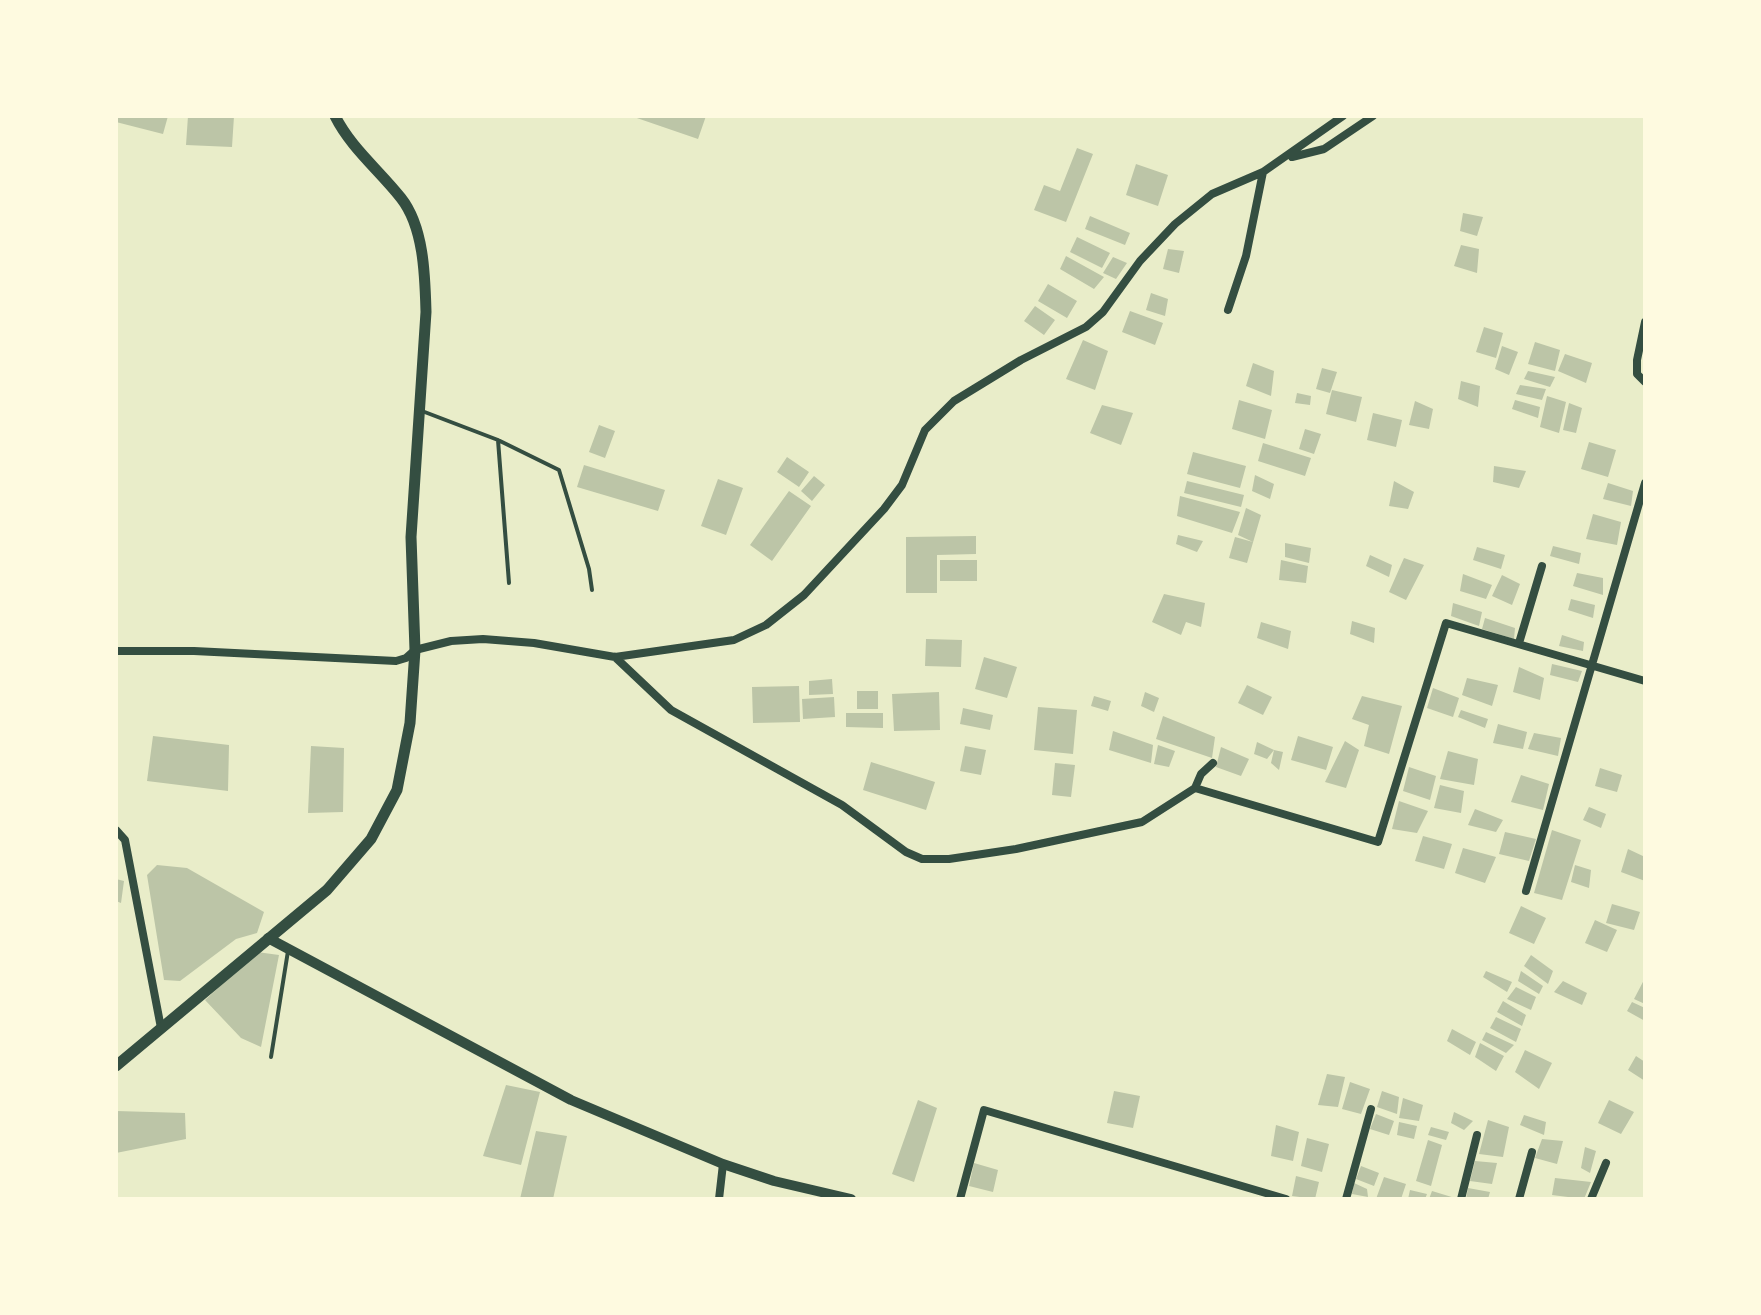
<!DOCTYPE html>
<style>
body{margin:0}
#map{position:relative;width:1761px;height:1315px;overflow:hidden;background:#e9edc9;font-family:"PT Sans",sans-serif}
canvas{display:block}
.frame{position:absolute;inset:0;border:118px solid #fefae0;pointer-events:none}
</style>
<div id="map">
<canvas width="1761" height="1315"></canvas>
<div class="frame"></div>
</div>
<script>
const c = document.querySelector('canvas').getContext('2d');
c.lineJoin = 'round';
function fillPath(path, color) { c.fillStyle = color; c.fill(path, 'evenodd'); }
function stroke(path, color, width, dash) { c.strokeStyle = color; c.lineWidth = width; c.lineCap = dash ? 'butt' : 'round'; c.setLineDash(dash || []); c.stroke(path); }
fillPath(new Path2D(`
 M116 116H168L163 134 116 122Z
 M188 116H234L232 147 186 145Z
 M631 116H706L698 139Z
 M1077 148 1093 154 1066 222 1034 210 1044 185 1060 191Z
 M1136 164 1168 175 1158 206 1126 195Z
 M1463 213 1483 217 1477 236 1460 231Z
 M1090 216 1130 233 1125 245 1085 229Z
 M1077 237 1110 253 1102 268 1070 252Z
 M1461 245 1479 249 1477 273 1454 266Z
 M1168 249 1184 251 1179 273 1163 269Z
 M1066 256 1104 277 1094 289 1060 269Z
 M1113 257 1127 263 1116 279 1103 273Z
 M1048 284 1077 301 1067 318 1038 301Z
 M1151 293 1168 299 1165 316 1146 310Z
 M1035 306 1055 320 1044 335 1024 321Z
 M1130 311 1163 323 1155 345 1122 332Z
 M1484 327 1503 333 1496 358 1476 352Z
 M1083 340 1108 351 1095 390 1066 379Z
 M1535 342 1560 350 1555 371 1528 364Z
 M1502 346 1518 352 1509 375 1495 369Z
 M1565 354 1592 363 1586 383 1558 371Z
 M1253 363 1274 371 1271 396 1246 386Z
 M1322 368 1337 372 1330 393 1316 389Z
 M1528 371 1555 377 1550 387 1524 379Z
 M1461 381 1480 386 1478 407 1458 399Z
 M1520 385 1546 389 1542 400 1516 394Z
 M1332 390 1362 397 1356 422 1326 414Z
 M1297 393 1311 396 1310 405 1295 403Z
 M1547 396 1566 402 1559 433 1540 427Z
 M1239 400 1272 410 1265 439 1232 429Z
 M1515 400 1540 407 1538 418 1512 409Z
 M1415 401 1433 409 1429 429 1409 425Z
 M1569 403 1582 408 1576 433 1563 430Z
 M1102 405 1133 413 1121 445 1090 433Z
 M1373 413 1402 420 1396 447 1367 440Z
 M599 425 615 431 605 458 589 452Z
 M1305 429 1321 434 1314 454 1299 449Z
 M1589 442 1616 450 1608 477 1581 469Z
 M1263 443 1311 458 1305 476 1258 461Z
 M1193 452 1246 466 1240 488 1187 474Z
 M787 457 809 472 799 487 777 472Z
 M584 465 665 490 658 511 577 487Z
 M1494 466 1526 471 1519 488 1493 482Z
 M1255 475 1274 484 1270 499 1252 491Z
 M814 476 825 485 812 501 801 491Z
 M718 479 743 488 726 535 701 526Z
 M1187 481 1244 495 1241 507 1184 493Z
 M1394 481 1414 492 1408 509 1389 506Z
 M1608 483 1633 491 1631 506 1603 499Z
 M789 491 811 506 772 561 750 545Z
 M1180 496 1240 512 1232 533 1177 516Z
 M1246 508 1261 515 1247 563 1229 558 1235 537 1253 542 1238 535Z
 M1593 514 1621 522 1617 545 1586 539Z
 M1178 535 1203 541 1197 552 1176 544Z
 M976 536V554L937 555V593H906V537Z
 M1285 543 1311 548 1309 563 1285 557Z
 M1553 546 1581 553 1579 564 1550 556Z
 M1477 547 1505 555 1501 569 1473 560Z
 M1370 555 1392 565 1389 577 1366 566Z
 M1404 558 1424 565 1406 600 1389 592Z
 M940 560H977V581H940Z
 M1281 560 1308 566 1306 583 1279 580Z
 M1577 573 1603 578V595L1573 586Z
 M1463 574 1492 585 1486 599 1460 591Z
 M1502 575 1520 584 1512 605 1492 596Z
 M1164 594 1205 603 1201 627 1186 622 1181 635 1152 622Z
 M1571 599 1595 605 1593 618 1568 610Z
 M1453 603 1482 612 1479 626 1451 616Z
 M1485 618 1515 628 1514 639 1482 629Z
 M1352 621 1375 628 1374 643 1350 634Z
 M1261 622 1291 631 1288 649 1257 638Z
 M1562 635 1584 642 1583 651 1559 646Z
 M926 639 962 640 961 667 925 666Z
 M984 657 1017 667 1007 698 975 689Z
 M1552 664 1582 671 1578 682 1550 675Z
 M1519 667 1544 678 1540 700 1513 692Z
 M1467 678 1498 685 1492 706 1462 695Z
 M832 679 833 694 809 695V681Z
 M1247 685 1272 697 1263 715 1238 703Z
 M799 686 800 722 753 723 752 687Z
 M1433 688 1459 698 1453 717 1427 708Z
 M857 691H878V709H857Z
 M939 692 940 730 894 731 892 694Z
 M1145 692 1159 698 1154 712 1141 706Z
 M1094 696 1111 701 1108 711 1091 706Z
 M1362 696 1402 706 1389 754 1364 746 1369 725 1352 719Z
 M834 697 835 717 803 719 802 699Z
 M1038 707 1077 710 1073 754 1034 750Z
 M963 708 993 715 990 730 960 724Z
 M1461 710 1488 719 1485 728 1458 717Z
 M846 713H883V728L846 727Z
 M1163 716 1215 737 1212 758 1156 739Z
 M1498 724 1527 732 1523 749 1493 743Z
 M1113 731 1153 745 1151 763 1109 750Z
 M1534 733 1561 738 1558 756 1528 749Z
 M153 736 229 745 228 791 147 781Z
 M1298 736 1333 747 1326 770 1291 760Z
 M1345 741 1359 750 1346 788 1325 782Z
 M1257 742 1274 750 1267 759 1254 754Z
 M1158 745 1175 751 1169 767 1154 764Z
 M311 746 344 748 343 812 308 813Z
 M965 746 986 750 981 775 960 771Z
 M1221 747 1249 759 1241 776 1216 767Z
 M1274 750 1283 752 1279 770 1271 763Z
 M1448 751 1478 759 1474 785 1440 779Z
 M871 762 935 782 926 810 863 790Z
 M1055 763 1075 765 1071 797 1052 795Z
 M1409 767 1436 776 1430 800 1403 791Z
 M1600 768 1622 775 1617 792 1595 786Z
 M1521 775 1549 784 1543 810 1511 802Z
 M1440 785 1464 791 1461 813 1434 808Z
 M1399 801 1428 811 1417 833 1392 829Z
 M1589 807 1606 814 1601 828 1583 820Z
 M1475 809 1503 820 1496 832 1468 825Z
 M1552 830 1581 840 1562 900 1534 893Z
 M1505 832 1536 839 1529 861 1499 854Z
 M1423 836 1452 844 1444 869 1415 861Z
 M1463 848 1496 857 1485 883 1455 873Z
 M1628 849 1645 857V881L1621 872Z
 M157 865 187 868 264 912 257 933 236 939 180 981 164 980 147 875Z
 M1575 865 1591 870 1589 888 1571 882Z
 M116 879 124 881 121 903 116 901Z
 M1612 904 1640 912 1634 930 1606 923Z
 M1521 906 1546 918 1534 944 1509 933Z
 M1595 920 1617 930 1607 952 1585 943Z
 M257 952 279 955 261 1047 241 1038 205 1000Z
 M1531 955 1553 971 1548 984 1524 966Z
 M1486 971 1512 982 1507 992 1483 977Z
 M1521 971 1543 986 1539 994 1518 981Z
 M1645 978V1004L1634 999Z
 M1563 981 1587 993 1582 1005 1554 992Z
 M1516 987 1536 997 1531 1010 1507 999Z
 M1503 1001 1526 1015 1522 1026 1497 1012Z
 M1632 1002 1645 1008V1021L1627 1011Z
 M1496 1017 1521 1029 1516 1042 1490 1028Z
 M1452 1029 1476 1042 1470 1055 1447 1041Z
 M1486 1032 1514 1045 1506 1053 1482 1040Z
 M1480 1043 1504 1056 1496 1071 1475 1057Z
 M1525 1050 1552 1063 1539 1089 1515 1072Z
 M1636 1056 1645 1062V1081L1628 1070Z
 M1327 1074 1345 1077 1338 1107 1318 1105Z
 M1350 1082 1370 1089 1361 1114 1342 1109Z
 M506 1085 540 1092 521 1165 483 1156Z
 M1114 1091 1140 1096 1133 1128 1107 1123Z
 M1382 1091 1399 1097 1397 1114 1377 1107Z
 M1403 1098 1423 1105 1419 1121 1399 1118Z
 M918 1100 937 1108 914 1182 892 1174Z
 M1609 1100 1634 1112 1621 1134 1598 1123Z
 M116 1111 185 1113 186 1139 116 1153Z
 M1454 1112 1473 1121 1464 1130 1451 1123Z
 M1376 1114 1394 1121 1389 1135 1370 1129Z
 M1524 1115 1546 1122 1544 1135 1520 1125Z
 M1488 1120 1509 1127 1503 1157 1479 1154Z
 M1399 1122 1417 1126 1414 1139 1397 1135Z
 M1276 1125 1299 1132 1293 1161 1271 1156Z
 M1431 1127 1449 1132 1446 1140 1428 1135Z
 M536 1131 567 1136 553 1199H520Z
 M1307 1138 1329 1144 1322 1172 1301 1166Z
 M1542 1139 1563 1141 1557 1164 1535 1158Z
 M1428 1140 1442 1145 1431 1186 1416 1181Z
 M1585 1147 1596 1151 1590 1173 1581 1168Z
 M1475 1161 1497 1163 1492 1184 1470 1181Z
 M974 1163 998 1170 993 1192 969 1186Z
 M1361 1166 1379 1173 1374 1186 1356 1179Z
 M1296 1176 1319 1182 1315 1199 1292 1196Z
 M1384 1177 1406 1184 1401 1199H1376Z
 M1555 1178 1591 1182 1584 1199 1552 1195Z
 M1354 1183 1367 1189 1368 1197 1352 1194Z
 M1468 1188 1490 1192 1488 1199H1466Z
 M1410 1190 1427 1194 1425 1199H1408Z
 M1432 1191 1455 1198V1199H1429Z`), '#bcc5a7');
stroke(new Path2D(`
 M422 411 498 440 559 470 589 569 592 590
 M498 440 509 583
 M271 1057 288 951
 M1063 1199H1073`), '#344e41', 4);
stroke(new Path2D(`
 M1292 157 1324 149 1373 116
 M1228 310 1246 256 1263 172
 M1645 322 1637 360V374L1645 382
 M1519 643 1542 566
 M116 651H194L396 661 406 658 415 650 451 641 483 639 534 643 615 657 734 640 766 625 804 595 884 509 902 485 925 430 954 401 1021 360 1086 327 1103 312 1140 261 1175 224 1212 194 1263 172 1343 116
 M615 657 671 710 842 805 906 852 922 859H949L1016 849 1142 822 1195 788 1201 774 1213 763
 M1195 788 1378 842 1446 623 1645 681
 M116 830 125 840 161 1028
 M1526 891 1645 483
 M719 1199 723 1164
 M960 1199 984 1110 1286 1199
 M1346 1199 1371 1109
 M1461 1199 1477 1135
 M1519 1199 1532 1152
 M1591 1199 1606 1163`), '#344e41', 8);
stroke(new Path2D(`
 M268 938 571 1100 723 1164 774 1181 851 1199`), '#344e41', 10);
stroke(new Path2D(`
 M116 1066 327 890 371 839 397 790 410 723 415 650 411 537 426 312C425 276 424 227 401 198 379 170 351 148 335 116`), '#344e41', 11);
</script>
